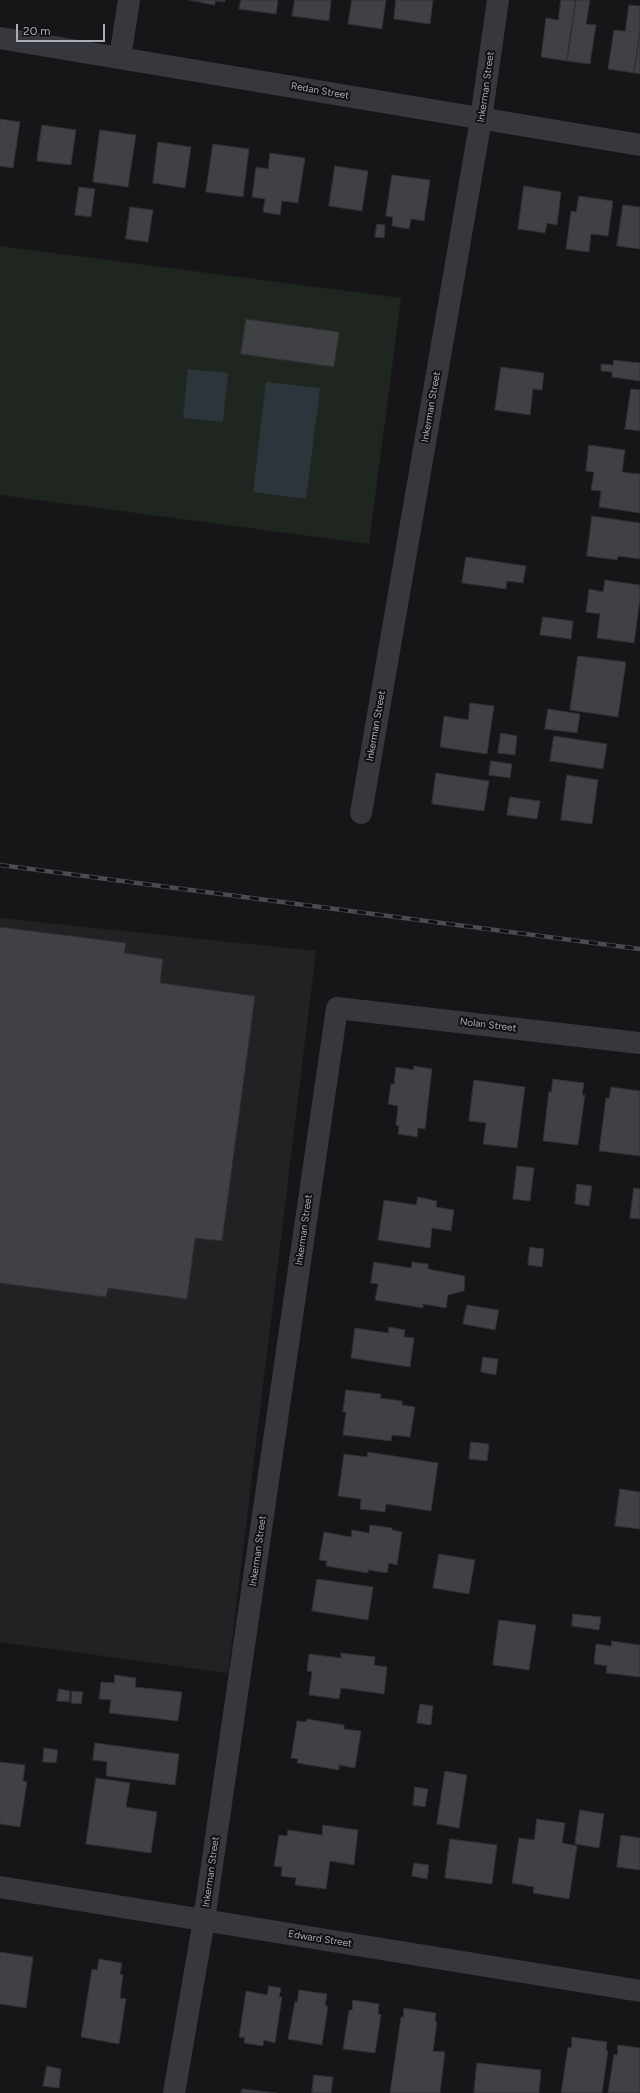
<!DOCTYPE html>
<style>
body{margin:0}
#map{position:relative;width:640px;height:2093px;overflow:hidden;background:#161618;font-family:Figtree,sans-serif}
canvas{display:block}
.scale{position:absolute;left:16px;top:24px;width:89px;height:18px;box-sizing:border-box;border:2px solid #a8adb8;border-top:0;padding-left:5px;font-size:12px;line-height:14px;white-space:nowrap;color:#a8adb8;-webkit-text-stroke:3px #111113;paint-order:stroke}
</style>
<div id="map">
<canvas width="640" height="2093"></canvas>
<div class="scale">20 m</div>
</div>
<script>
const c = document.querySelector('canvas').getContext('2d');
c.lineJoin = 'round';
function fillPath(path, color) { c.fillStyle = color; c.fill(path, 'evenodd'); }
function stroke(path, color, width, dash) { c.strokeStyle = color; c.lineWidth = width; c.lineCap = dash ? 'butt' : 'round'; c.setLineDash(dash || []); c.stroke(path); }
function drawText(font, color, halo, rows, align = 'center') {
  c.font = font + ' Figtree,sans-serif'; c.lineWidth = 4; c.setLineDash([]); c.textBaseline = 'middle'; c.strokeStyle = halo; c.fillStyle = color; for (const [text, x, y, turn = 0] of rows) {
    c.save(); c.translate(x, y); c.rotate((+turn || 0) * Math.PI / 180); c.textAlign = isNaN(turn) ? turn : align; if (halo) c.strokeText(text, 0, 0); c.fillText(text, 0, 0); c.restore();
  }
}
fillPath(new Path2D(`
 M0 918 316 951 228 1673 0 1642Z`), '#222225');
fillPath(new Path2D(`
 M0 246 401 298 369 544 0 495Z`), '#1e261f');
fillPath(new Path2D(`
 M188 369 228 373 223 422 183 418Z
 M266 382 320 388 306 499 253 492Z`), '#2c353c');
const building = new Path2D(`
 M189 0H225V2L215 1V5Z
 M241 0H278L276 14 239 9Z
 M295 0H331L329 21 292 16Z
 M352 0H386L382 29 348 24Z
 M396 0H433L430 24 394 19Z
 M561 0H576L567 61 541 57 546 18 558 20Z
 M576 0H590L586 24 596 25 590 64 567 61Z
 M629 5 640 6V32L634 73 608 69 614 30 625 31Z
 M640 32V74L634 73Z
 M0 119 20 122 13 168 0 166Z
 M42 125 76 130 71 165 37 161Z
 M100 130 136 135 128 187 93 182Z
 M158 142 191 147 185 188 153 183Z
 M213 144 249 149 243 197 206 192Z
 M270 153 305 158 298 203 282 201 280 215 263 212 265 199 252 197 256 167 268 169Z
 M335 166 368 171 362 211 329 206Z
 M392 175 430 180 424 221 411 219 409 229 392 226 393 217 386 216Z
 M524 186 561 192 557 225 547 223 545 233 518 229Z
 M79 187 95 189 91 217 75 215Z
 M579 196 613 201 608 236 591 234 589 252 566 249 571 211 576 212Z
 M623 205 640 207V249L617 246Z
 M130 207 153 210 148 242 126 239Z
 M377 224 385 225 384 238 375 237Z
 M246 319 339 332 334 367 241 354Z
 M614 360 640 363V381L612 377V372L601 371V364L613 365Z
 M501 367 544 373 542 390 533 389 530 415 495 410Z
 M631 389 640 390V431L625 429Z
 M589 445 625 450 622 472 640 474V513L599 507 601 491 591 490 594 472 586 471Z
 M592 516 640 523V559L618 556 617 560 587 556Z
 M466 557 526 566 523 583 507 581 506 589 462 583Z
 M605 580 640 585V599L634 643 597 638 600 614 586 612 589 589 603 592Z
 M543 617 573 621 571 639 540 635Z
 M578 656 626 662 618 717 570 710Z
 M470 703 494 706 487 754 440 747 444 716 468 720Z
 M548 709 580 714 577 733 545 729Z
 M501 733 517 736 515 755 498 753Z
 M554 736 607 744 603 769 550 761Z
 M491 761 512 764 510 778 489 775Z
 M436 773 489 781 484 811 432 804Z
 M567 775 598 780 592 824 561 820Z
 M510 797 540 801 537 819 507 815Z
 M0 927 126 943 124 953 163 959 160 983 255 996 222 1241 195 1238 187 1299 108 1288 106 1297 0 1283Z
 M414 1066 432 1069 425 1129 418 1128 417 1137 398 1134 399 1126 396 1125 398 1106 388 1104 391 1084H394L396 1067 413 1070Z
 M553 1079 584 1083 582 1095H585L578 1145 543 1141 549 1091 551 1092Z
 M474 1080 525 1087 517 1148 483 1144 486 1123 469 1121Z
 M611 1087 640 1091V1156L599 1151 606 1098H609Z
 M517 1166 534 1168 530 1201 513 1199Z
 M577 1184 592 1186 589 1206 575 1204Z
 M634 1188 640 1189V1219L630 1218Z
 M418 1197 437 1201 436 1207 454 1210 451 1231 432 1228 430 1248 378 1240 384 1200 416 1205Z
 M530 1247 544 1249 542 1267 528 1265Z
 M374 1262 411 1268 412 1262 428 1264V1269L465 1276 464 1291 448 1295 446 1308 423 1304V1308L375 1300 378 1284 371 1283Z
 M467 1305 499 1310 495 1330 463 1324Z
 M389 1327 405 1330 404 1337 414 1338 410 1367 351 1358 355 1328 388 1333Z
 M483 1357 498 1359 496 1375 481 1372Z
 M346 1390 381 1394 380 1398 402 1401V1405L415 1407 410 1437 392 1435 391 1441 343 1435 346 1412H343Z
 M471 1442 489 1444 487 1461 469 1459Z
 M368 1452 438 1463 431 1511 386 1504 385 1512 360 1509 361 1499 338 1496 344 1454 367 1457Z
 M620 1489 640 1492V1529L615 1526Z
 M370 1525 392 1528V1530L402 1532 397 1565 389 1563 387 1573 368 1570V1573L326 1566 327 1561 319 1560 324 1532 351 1537 352 1530 369 1533Z
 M439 1554 475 1560 469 1594 433 1588Z
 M317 1579 373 1587 368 1620 312 1611Z
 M573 1614 601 1617 599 1630 572 1626Z
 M499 1620 536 1625 529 1670 493 1665Z
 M612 1641 640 1645V1677L606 1673 607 1666 594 1664 596 1644 611 1646Z
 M341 1653 375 1657 374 1665 387 1667 384 1694 341 1688 339 1699 309 1695 312 1672 307 1671 309 1654 341 1658Z
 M115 1675 136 1678 135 1687 182 1692 178 1721 109 1713 111 1700 99 1699 101 1682 114 1683Z
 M59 1689 70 1691 69 1702 57 1701Z
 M72 1691 83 1692 81 1704 71 1703Z
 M420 1704 433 1706 431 1725 417 1723Z
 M307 1719 344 1725V1729L361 1731 355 1768 339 1765V1770L297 1763 298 1759 291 1758 297 1721 306 1722Z
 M95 1743 179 1754 175 1785 106 1776 107 1762 93 1760Z
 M44 1748 58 1750 56 1763 43 1762Z
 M0 1762 25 1765 23 1781 27 1782 20 1827 0 1824Z
 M445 1771 467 1775 459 1828 437 1824Z
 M96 1778 130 1783 126 1807 157 1812 151 1853 86 1844Z
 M415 1787 428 1789 425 1807 413 1805Z
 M580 1810 604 1814 599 1848 575 1844Z
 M537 1819 565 1823 562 1843 577 1846 569 1899 533 1893 534 1887 512 1883 519 1838 534 1840Z
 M323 1825 358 1830 354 1865 330 1861 326 1889 295 1885 296 1878 281 1876 282 1867 274 1866 279 1835 287 1836 288 1830 322 1835Z
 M621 1835 640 1838V1870L617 1867Z
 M450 1839 497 1845 492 1884 445 1878Z
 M414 1863 429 1865 427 1879 412 1876Z
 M0 1952 33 1957 26 2008 0 2004Z
 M99 1959 122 1963 120 1974 123 1975 120 1998 126 1999 119 2044 81 2037 92 1969 97 1970Z
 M269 1986 281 1988 279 1997H282L275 2043 264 2040 263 2046 244 2043 245 2038 239 2037 246 1991 267 1995Z
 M299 1990 327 1994 325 2006H328L322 2045 288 2039 295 2002H297Z
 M353 2000 379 2004 378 2014 381 2015 375 2053 343 2049 349 2010H352Z
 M404 2008 436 2013 435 2021 437 2022 433 2051 445 2052 440 2093H390L401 2017H403Z
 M572 2037 607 2042 606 2050 608 2051 602 2093H561L568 2047 571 2048Z
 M618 2045 640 2048V2093H608L614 2054 617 2055Z
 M477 2063 541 2070 539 2093H474Z
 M47 2066 61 2069 59 2088 43 2086Z
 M314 2075 333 2077 331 2093H312Z
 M242 2089 277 2093H241Z`);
fillPath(building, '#404145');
stroke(building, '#303034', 1);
stroke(new Path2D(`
 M0 38 640 145
 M120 57 129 0
 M361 813 481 119 498 0
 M0 1887 640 1991
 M174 2093 204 1920 337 1008 640 1043`), '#37383d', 22);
const rail = new Path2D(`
 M0 865 640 949`);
stroke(rail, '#4a4c52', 4.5);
stroke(rail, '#111113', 3, [9]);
drawText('10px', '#a8adb8', '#111113', [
 ["Inkerman Street",486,87,-82],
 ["Redan Street",320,91,10],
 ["Inkerman Street",431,407,-80],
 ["Inkerman Street",376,726,-80],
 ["Nolan Street",488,1025,7],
 ["Inkerman Street",304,1230,-82],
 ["Inkerman Street",258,1551,-82],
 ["Inkerman Street",211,1872,-82],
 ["Edward Street",320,1939,9]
]);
</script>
